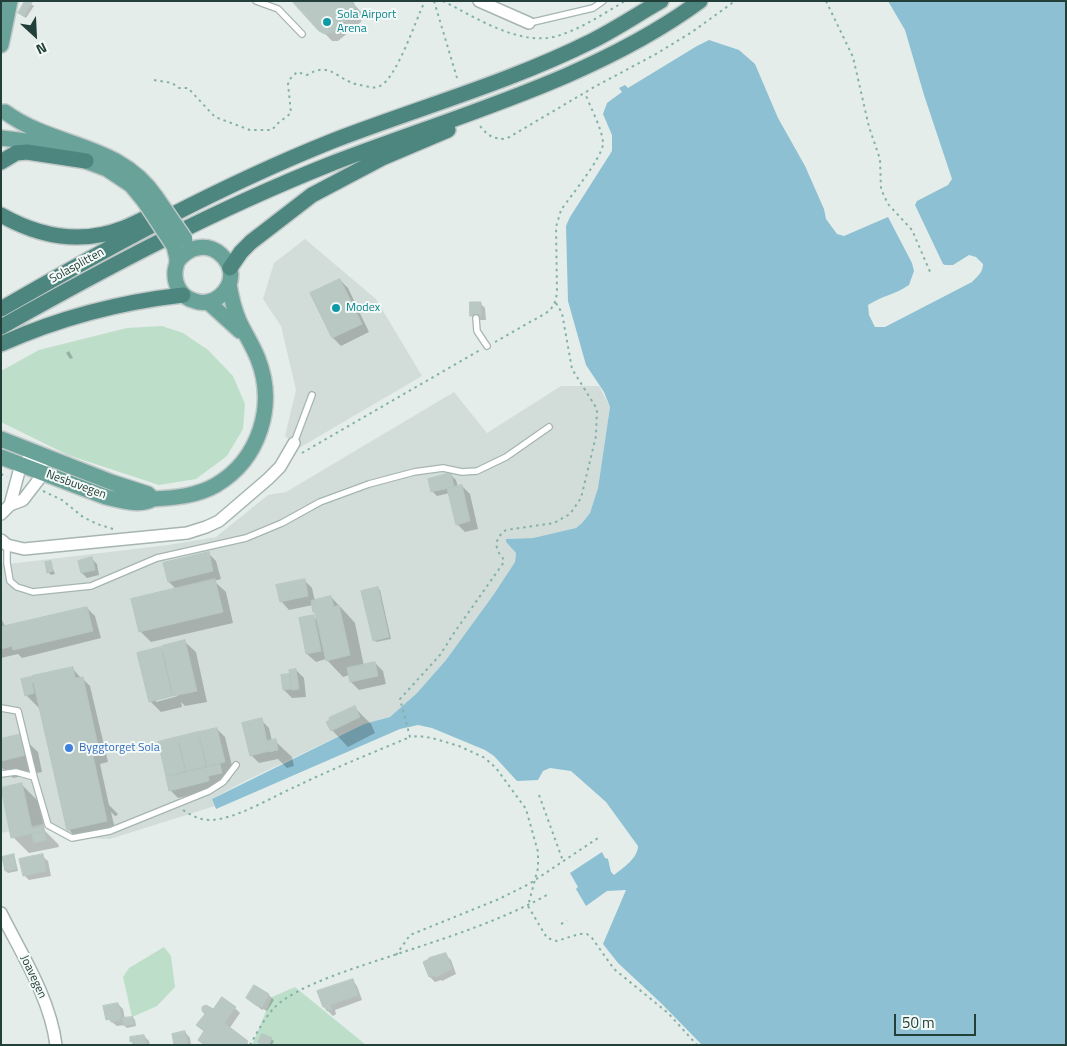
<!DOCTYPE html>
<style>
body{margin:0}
#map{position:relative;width:1067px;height:1046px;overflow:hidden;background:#e4edea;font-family:"Titillium Web",sans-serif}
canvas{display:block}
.frame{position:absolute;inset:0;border:2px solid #233f3a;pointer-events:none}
.north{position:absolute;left:10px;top:10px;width:50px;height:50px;-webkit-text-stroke:4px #f4faf7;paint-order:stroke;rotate:155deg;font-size:14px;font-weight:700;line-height:20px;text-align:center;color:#233f3a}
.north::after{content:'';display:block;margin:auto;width:18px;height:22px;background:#233f3a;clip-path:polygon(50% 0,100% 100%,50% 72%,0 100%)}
.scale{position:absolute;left:894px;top:1014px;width:82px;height:22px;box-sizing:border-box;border:2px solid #233f3a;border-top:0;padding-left:6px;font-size:15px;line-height:18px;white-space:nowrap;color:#233f3a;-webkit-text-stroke:4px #f4faf7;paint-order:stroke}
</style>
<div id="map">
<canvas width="1067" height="1046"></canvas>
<div class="frame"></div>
<div class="north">N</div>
<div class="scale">50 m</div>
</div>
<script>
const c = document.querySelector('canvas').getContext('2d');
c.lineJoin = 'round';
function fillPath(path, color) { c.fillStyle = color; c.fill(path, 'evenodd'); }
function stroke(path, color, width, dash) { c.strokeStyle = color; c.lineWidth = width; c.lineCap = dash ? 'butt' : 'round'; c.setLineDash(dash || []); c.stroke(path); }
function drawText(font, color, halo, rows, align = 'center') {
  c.font = font + ' "Titillium Web",sans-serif'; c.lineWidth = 4; c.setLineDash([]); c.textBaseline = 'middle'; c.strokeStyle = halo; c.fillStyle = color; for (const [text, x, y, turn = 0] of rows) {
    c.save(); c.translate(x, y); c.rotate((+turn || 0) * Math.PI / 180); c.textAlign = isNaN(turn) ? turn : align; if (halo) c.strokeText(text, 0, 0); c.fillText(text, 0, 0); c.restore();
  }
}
fillPath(new Path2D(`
 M305 239 376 299 422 376 299 448 285 436 296 390 281 326 263 299 274 263Z
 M561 386H599L610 407 598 488 590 513 582 523 576 528 533 538 506 539V542L516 553 515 562 494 594 446 660 417 693 390 717 364 724 243 782 212 799 215 806 110 839 77 838 47 823 1 833V564L17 563 168 545 216 537 268 495 286 492 454 392 487 433Z`), '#d2ddd9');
fillPath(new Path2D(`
 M162 326 183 333 208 350 233 376 245 404 243 429 227 456 196 479 159 485 68 455 1 422V371L39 350 127 328Z
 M164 947 171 956 175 987 157 1006 132 1017 123 977 129 968Z
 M295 987 366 1045H252L272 997Z`), '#bddec9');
fillPath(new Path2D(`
 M888 1H1066V1045H702L662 1004 618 963 603 944 626 890 607 891 586 906 576 889 578 887 570 873 602 852 605 858 608 859 611 872 614 875C623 868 638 858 638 846L606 802 571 771 550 768 543 771 538 780 517 781 494 756 485 750 432 728 418 725 400 729 216 809 212 799 364 724 390 717 417 693 446 660 494 594 515 562 516 553 506 542V539L533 538 576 528 582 523 590 513 598 488 610 407 604 392 586 365 568 301 566 226 570 217 612 151V135L603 114 607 103 622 92 619 88 625 85 628 88 697 46 709 40 739 50 755 64 778 118 805 166 824 209 826 219 837 234 844 236 888 217 912 263 914 271 909 285C896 294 882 296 868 305L869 315 875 327H885L972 282C978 276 983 272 983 264L976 257 969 255 953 265H945L943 264 915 205 917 201 948 185 952 179 924 95 905 30Z`), '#8cc0d2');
fillPath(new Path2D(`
 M26 1 34 6 26 18 21 15Z
 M294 1H351L363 14 361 22 338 41H332Z
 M340 280 348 288 369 332 341 346 333 338 312 294Z
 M480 303 485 308 486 320H477L471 315Z
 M69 351 73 358 70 359 66 353Z
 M451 475 456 480 458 487 462 486 470 494 478 529 465 532 457 524 450 493 437 496 432 491Z
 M208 553 216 561 221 579 214 581 226 592 233 623 151 642 140 631 177 590 169 582Z
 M91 558 97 564 99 575 87 578 82 573Z
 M50 562 55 574 51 575 48 572Z
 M304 580 312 588 315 601 331 597 347 614 355 623 364 666 375 663 383 671 386 684 359 690 351 682 349 675 343 677 326 659 316 662 307 654 313 616 318 621 313 605 289 610 281 601Z
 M377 588 380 590 391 639 376 642 374 640Z
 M87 608 95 616 101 638 22 658 18 654 1 658V618L6 628Z
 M185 642 196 652 207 702 185 706 181 702 182 707 161 712 150 701 160 648 164 653ZM178 694V696L156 702V699Z
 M72 668 81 678H82L90 686 108 762 100 764 109 805 117 813 118 815 115 816 111 812 115 829 76 837 68 829 41 710 26 695 30 679 35 684Z
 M296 670 304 678 306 697 292 698 284 690 282 676 290 675Z
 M354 707 371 724 375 733 348 747 332 730Z
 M261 720 269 728 272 741H275L292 757 294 766 287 768 278 759 259 763 251 755Z
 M217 729 225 737 233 770 226 771 230 781 216 784 217 789 178 798 170 790 169 778 167 775 176 739 181 744 197 734 201 738Z
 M21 736 38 752 42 772 13 778 1 767V740Z
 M22 785 38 801 45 831 58 844 59 847 29 853 13 837Z
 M13 856 15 858 18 871 8 873 6 871Z
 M42 856 48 861 51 876 29 880 24 875Z
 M446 955 451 960 456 974 442 981 441 980 435 982 430 977Z
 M352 980 357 986 362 1000 335 1010 336 1014 333 1016 324 1007Z
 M254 987 269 995 274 1000 267 1011 263 1009 262 1010 248 998Z
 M118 1004 123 1009 125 1019 133 1018 135 1020 136 1026 127 1028 124 1025 117 1026 108 1019Z
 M235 1008 240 1013 229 1029 250 1045H204L205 1032 198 1025 213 1011Z
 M185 1032 190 1038 191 1045H175Z
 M144 1036 149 1041 150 1045H134L131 1041Z
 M271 1039 274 1041 272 1045H263L259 1042Z`), '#0003');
const building = new Path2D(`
 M25 1 32 2 24 16 18 13Z
 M292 1H353L355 7 353 13 333 32 325 34 319 31Z
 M340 279 362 324 332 338 310 293Z
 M470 302H481V315L470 316Z
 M451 473 454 487 431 492 428 479Z
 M462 485 470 521 456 525 447 488Z
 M209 552 213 571 168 582 163 563Z
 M92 557 95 570 81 573 78 561Z
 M51 561 53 571 47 573 45 562Z
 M215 579 223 612 139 632 131 599Z
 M305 579 308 596 280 602 276 585Z
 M378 587 389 637 373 641 361 591Z
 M331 596 334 607 339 605 350 655 326 661 315 612H313L311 601Z
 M87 607 93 631 13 650 12 646 1 649V627Z
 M314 615 321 651 306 654 299 618Z
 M185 640 197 691 173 696 162 646Z
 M161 647 172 696 149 702 137 653Z
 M375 662 378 676 350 682 347 668Z
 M73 667 75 678 83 677 100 755 93 756 107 821 67 830 32 676Z
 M296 669 299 689 292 690 289 670Z
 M289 674 291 689 283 690 281 675Z
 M31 677 34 693 25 696 21 679Z
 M355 706 360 717 331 731 326 722 330 720 329 718Z
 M262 718 269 751 250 756 242 723Z
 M217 728 225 762 207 766 199 732Z
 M198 732 206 766 186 771 178 737Z
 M22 734 26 755 1 761V739Z
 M177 737 185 771 166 776 158 742Z
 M276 739 278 750 269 752 266 741Z
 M220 764 222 773 208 776 209 781 169 791 166 777Z
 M22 783 32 829 42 826 43 831 11 838 1 788Z
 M44 832 46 840 34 843 32 835Z
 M14 854 16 869 5 871 2 857Z
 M43 854 46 871 23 876 19 859Z
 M446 953 452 969 436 977 435 975 429 977 423 962 429 959V958Z
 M353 979 358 995 330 1005 332 1009 327 1011 325 1007H323L317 991Z
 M254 985 269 994 262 1007 257 1004V1006L246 998Z
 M222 997 236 1007 224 1023 248 1041 245 1045H204L198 1040 204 1031 196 1025 205 1014 202 1011V1007L206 1005 213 1009Z
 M118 1003 121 1017H119L120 1020 111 1022 110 1019 106 1020 103 1006Z
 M133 1017 134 1024 124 1026 122 1018Z
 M185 1031 188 1045H174L172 1034Z
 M262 1034 272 1038 269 1045H263L258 1042Z
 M144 1035 147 1045H133L132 1041 130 1042V1037Z`);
fillPath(building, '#b9c8c3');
stroke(building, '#b6c7c2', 1);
const service = new Path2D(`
 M256 1 278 9 302 34
 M529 23 593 8 603 1
 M476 318 477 331 487 346
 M294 443 312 395
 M7 545V563L10 581 17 587 33 592 91 586 157 558 246 538 282 523 320 502 369 484 414 472 443 468 462 472 477 471 506 457 549 427
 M1 708 18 711 34 777
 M1 774 16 772 34 777 48 825 72 838 110 831 209 791 223 782 236 765`);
const minor = new Path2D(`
 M479 1 529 23
 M1 514 10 505 23 500 43 474 40 453 21 464 10 505
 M1 540 7 545 24 549 187 533 206 527 219 521 268 479 280 467 294 443
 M1 913C22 955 50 998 56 1045`);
const primary = new Path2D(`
 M1 45 10 1
 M5 112C54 148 119 142 156 197
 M1 138 35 142 107 169 131 185 145 202
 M174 246C175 251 177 256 177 261 177 265 175 268 175 272 174 285 182 298 195 301 203 304 213 302 220 296 252 269 205 224 177 262
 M208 302 240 331
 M1 439 111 482 148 494 153 499C174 498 197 496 216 485 260 459 276 405 258 359 253 346 245 334 239 321 234 309 231 297 229 284
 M1 457 106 497C120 500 139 507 153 499`);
const trunk = new Path2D(`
 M1 162 16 153 27 152 86 161
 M1 215C40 237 81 245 124 228 134 224 143 219 152 215
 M230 268 241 252 251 242 312 195 382 158 448 130
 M1 309C109 247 219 186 335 140 421 107 510 82 592 41 616 29 638 14 661 1
 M1 327C107 267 215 210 328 165 451 117 593 80 700 1
 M1 344C59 318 121 302 183 295`);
stroke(service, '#a6b5b2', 8);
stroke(minor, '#a6b5b2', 14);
stroke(primary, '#c1c9c8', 18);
stroke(trunk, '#c1c9c8', 18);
stroke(new Path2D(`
 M434 1 457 78
 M443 1C475 17 520 47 557 36 581 29 603 14 625 1
 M826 1 853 57 869 127 880 159 881 189 888 204 912 230 931 274
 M154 80 172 83 179 88H188L215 117 250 130H272L277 124 291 113 288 84 289 80 297 72 307 75C327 63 333 74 350 82 354 84 359 85 365 86 370 87 375 89 380 86 397 78 416 19 425 1
 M480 126C488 136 493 139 506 139L596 86 656 54 692 32 735 1
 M556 303 562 313 572 369 597 409 596 436 589 465 581 498 570 514 554 523 506 530C499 535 494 542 498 551 500 556 503 556 504 562L454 633 440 655 400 699 410 737 419 736 432 738 459 746 485 758 496 768 526 809 538 852V868L528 906 547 938 557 941 579 934H587L592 938 614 969 668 1013 697 1045
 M495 342 546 313C554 307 556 302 557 292L556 227 561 210C570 197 602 158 603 144 603 130 590 107 585 93
 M302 453 480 350
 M1 474 7 477
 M43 491 62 500 83 517 97 524 113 529
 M539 795 563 861
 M183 810C195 818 205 822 219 819 243 815 274 796 297 786 334 768 372 753 410 737
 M561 924 567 921
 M396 955 410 935 499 899 529 884 598 838
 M250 1045C257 1033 264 1019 273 1009 295 985 362 966 394 955 446 938 500 921 547 895`), '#84b1a7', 2, [2.5, 4]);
stroke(service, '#fff', 5.5);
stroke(minor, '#fff', 11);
stroke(primary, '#69a299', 15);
stroke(trunk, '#4c867f', 15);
const primaryBridge = new Path2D(`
 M156 197 185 239
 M145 202 174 246`);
stroke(primaryBridge, '#c1c9c8', 18, []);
stroke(primaryBridge, '#69a299', 15);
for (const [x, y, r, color] of [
 [327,22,5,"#0f9aa8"],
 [336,308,5,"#0f9aa8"],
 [69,748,5,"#3f7fe0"]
]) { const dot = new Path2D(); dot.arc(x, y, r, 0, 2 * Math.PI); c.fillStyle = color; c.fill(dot); stroke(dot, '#f4faf7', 2); }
drawText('12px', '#0d838f', '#f4faf7', [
 ["Sola Airport",337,15],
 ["Arena",337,29],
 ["Modex",346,308]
], 'left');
drawText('12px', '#233f3a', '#f4faf7', [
 ["Solasplitten",77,266,-29],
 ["Nesbuvegen",76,485,20],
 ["Joavegen",33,977,65]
]);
drawText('12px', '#366cbe', '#f4faf7', [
 ["Byggtorget Sola",79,748]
], 'left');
</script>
